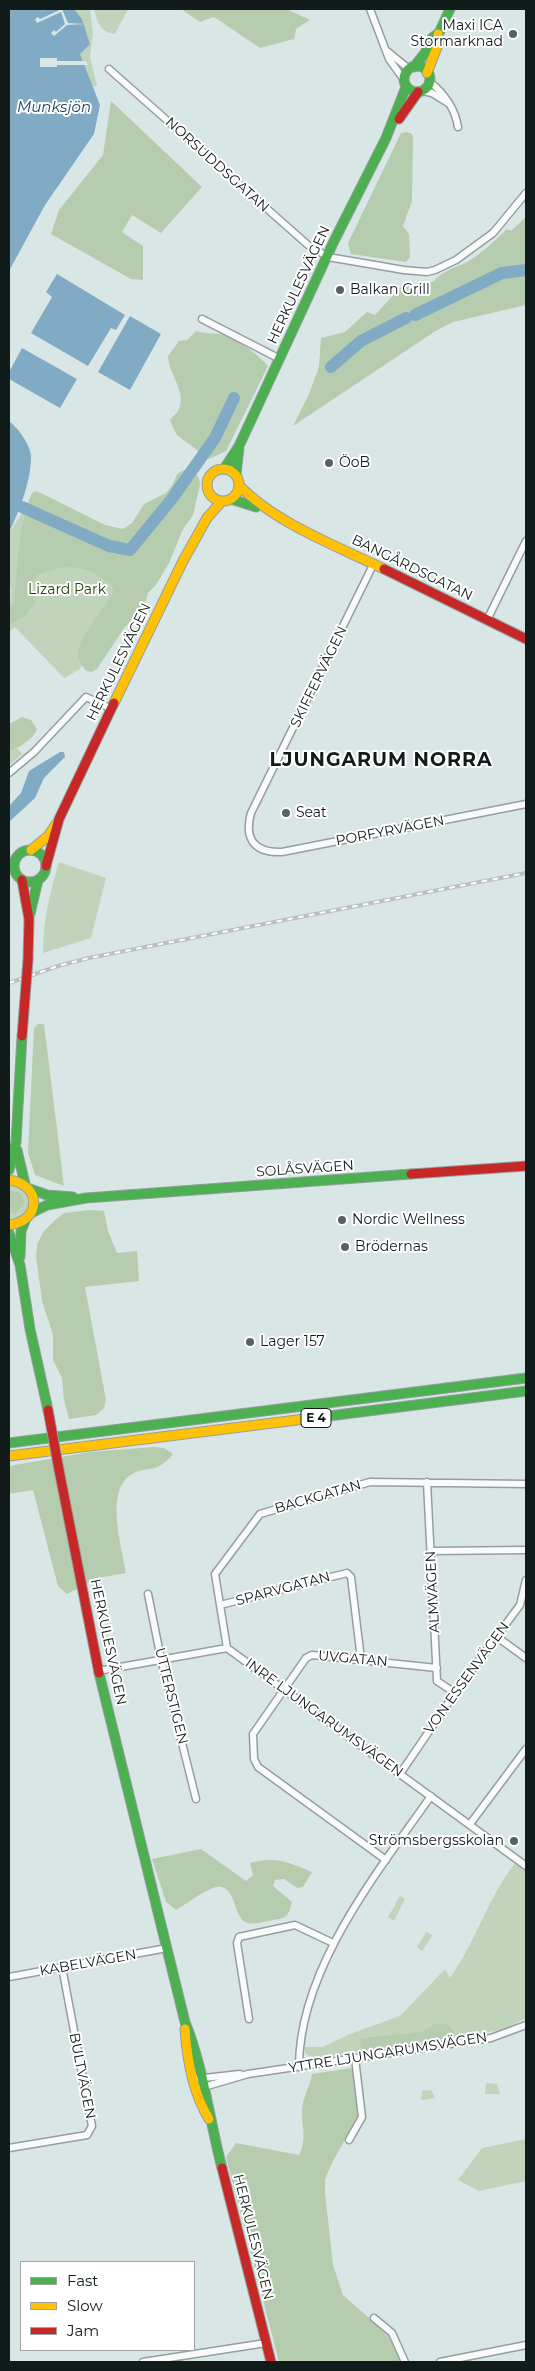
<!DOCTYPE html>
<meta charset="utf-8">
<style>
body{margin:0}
#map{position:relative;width:535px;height:2371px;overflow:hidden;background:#d8e7e5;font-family:Montserrat,sans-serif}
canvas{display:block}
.frame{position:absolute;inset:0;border:10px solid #111b1a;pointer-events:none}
.legend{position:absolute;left:20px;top:2261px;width:175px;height:90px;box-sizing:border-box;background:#fff;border:1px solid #a0a4a3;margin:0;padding:6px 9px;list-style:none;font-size:15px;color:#111b1a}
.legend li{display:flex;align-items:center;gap:10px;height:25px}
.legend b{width:25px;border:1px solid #a0a4a3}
</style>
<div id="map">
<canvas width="535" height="2371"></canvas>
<div class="frame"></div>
<ul class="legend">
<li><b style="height:6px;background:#4caf50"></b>Fast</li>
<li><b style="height:6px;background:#ffc107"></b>Slow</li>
<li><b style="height:6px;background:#c62828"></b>Jam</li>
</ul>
</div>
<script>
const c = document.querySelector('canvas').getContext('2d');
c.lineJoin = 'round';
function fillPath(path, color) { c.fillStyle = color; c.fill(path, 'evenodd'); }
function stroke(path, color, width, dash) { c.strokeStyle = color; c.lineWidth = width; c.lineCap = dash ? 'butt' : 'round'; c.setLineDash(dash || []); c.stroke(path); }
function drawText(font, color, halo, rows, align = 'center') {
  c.font = font + ' Montserrat,sans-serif'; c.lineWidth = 4; c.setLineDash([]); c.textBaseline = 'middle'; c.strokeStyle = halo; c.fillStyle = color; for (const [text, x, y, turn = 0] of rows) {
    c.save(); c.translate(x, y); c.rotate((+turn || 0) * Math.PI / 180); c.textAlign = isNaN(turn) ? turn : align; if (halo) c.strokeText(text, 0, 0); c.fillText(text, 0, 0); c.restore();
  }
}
fillPath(new Path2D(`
 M27 9H90L93 33 90 57 97 86 89 87Z
 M94 9H128L115 34C100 32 98 23 94 9Z
 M22 513 25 515 22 524 145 569 80 669 64 678 15 627 9 632 11 587 9 586V533Z
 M17 748 22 754 9 765V752Z
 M59 862 106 878 91 938 43 953C43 921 50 892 59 862Z
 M9 1184C37 1186 38 1219 9 1221V1213L21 1209 24 1199 19 1192 9 1190Z
 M515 1863 526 1871V2018L502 2030 455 2037 454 2031 434 2024 423 2031 362 2038 360 2046 363 2051 316 2058 305 2054V2047H323L350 2034 400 2016 445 1969 450 1978C476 1941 488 1898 515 1863Z
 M400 1896 405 1899 394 1921 388 1917Z
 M426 1932 433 1935 422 1951 417 1947Z
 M486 2083 497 2084 500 2094H485Z
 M431 2090 435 2098 421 2100 422 2091Z
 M526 2139V2181L479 2191 458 2180 482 2148Z`), '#c0d4bb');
fillPath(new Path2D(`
 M181 9H287L310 20 296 29 294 39 260 48 214 17 200 22Z
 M111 101 202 187 161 233 132 215 122 232 143 246V280L131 279 51 234 59 210 103 155Z
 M407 132 412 134 413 138 412 201 403 226 409 234 410 257 406 262 351 254 348 243 401 133Z
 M526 217V305L453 322 437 330 293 426 309 394 319 367 321 338 345 332 367 312 375 315 401 287 433 282C441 271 455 268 467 262 482 253 495 241 507 229L511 231Z
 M196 331C205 334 212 333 220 334 237 338 257 354 268 366L226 451 209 459 177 435 170 421C172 416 177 414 179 409 187 392 168 373 168 356L179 341 187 340Z
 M186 469 194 472 199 478 200 485 193 515 182 531 169 563 156 585 148 593 144 607 125 627 97 669 92 672 86 671C83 666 79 662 78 656 76 638 108 606 114 589 109 582 105 580 98 576 75 562 62 567 37 575L32 587 35 603 25 616 9 625V605L14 604C18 569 17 525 32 493L35 491 41 493 105 525 123 529 132 523 144 504 166 493 173 484 177 474Z
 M22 717 31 720 37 729C32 741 20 746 9 752V724Z
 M38 1024H44L64 1186 35 1175 28 1153 34 1028Z
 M9 1190 19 1192 24 1199 23 1206 16 1213H9Z
 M89 1210 104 1211 108 1231 117 1253 137 1251 139 1281 85 1287 106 1400 104 1408 96 1415 69 1419 64 1400 62 1378 53 1360V1335L42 1301 36 1256 37 1245 43 1232 54 1221 64 1213Z
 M154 1447 164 1448 173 1454C156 1475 148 1465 132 1474 104 1490 122 1547 126 1573L98 1578 67 1594 58 1586 33 1490 9 1494V1466L90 1452Z
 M201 1849 246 1881 253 1875 250 1863C276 1856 288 1862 312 1872L303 1887 297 1888 284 1879 275 1880 273 1886 292 1902C290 1911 288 1918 279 1919 270 1920 256 1925 248 1923 233 1919 237 1890 221 1887 210 1885 186 1905 176 1910L166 1902 152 1859Z
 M434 2024H446L454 2031 455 2037 363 2051 360 2046 361 2038 423 2031Z
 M352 2068 358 2116 332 2163 325 2179V2192L333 2265 343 2295 377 2325 391 2340 401 2362H279L226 2157 236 2143 299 2155C307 2140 302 2128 302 2112 302 2098 310 2087 312 2074Z`), '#b6ccae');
fillPath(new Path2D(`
 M9 9H74L82 19 90 44 80 54 100 105 94 134 45 205 9 271Z
 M57 274 125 315 116 330 111 328 88 366 31 333 52 297 46 292Z
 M130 316 161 334 130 390 98 372Z
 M22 348 77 379 60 408 9 379V372Z
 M9 421C18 428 31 445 31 457 31 482 19 511 9 533Z
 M60 752H64L65 757 44 778 35 798 9 822V806L21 793 29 771Z`), '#81abc4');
fillPath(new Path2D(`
 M62 9 68 23 86 24 67 25 54 36 51 33 54 30 56 32 65 24 61 12 37 23 35 19 38 17 40 19Z
 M40 58H57V61H86L88 65H57V67H40Z`), '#d8e7e5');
stroke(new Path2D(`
 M415 315 502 273 526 270
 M331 367 361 341 406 318
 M22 507 109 546 130 550 171 500 215 438 234 398`), '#81abc4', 12);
const street = new Path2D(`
 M370 9 389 59 404 80
 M387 51 409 69
 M109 69 308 245 328 257 404 270 427 272 435 270 456 260 493 233 526 193
 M429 81C445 94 455 108 458 127
 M423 91 432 93 448 103
 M202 319 280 359
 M374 563 251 813C244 839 254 853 282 852L526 804
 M487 620 526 541
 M9 773 34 752 86 697 112 709
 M427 1482 437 1681 455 1693
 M432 1551 526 1550
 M148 1594 161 1659 196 1799
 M220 1605 347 1573 351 1577 361 1659
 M497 1637 526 1658
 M227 1648 215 1574 260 1514 370 1482 526 1484
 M98 1671 227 1648 526 1866
 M400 1774 455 1693 520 1605 526 1580
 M470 1824 526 1749
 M386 1860 258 1767 254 1759 253 1734 306 1658 312 1655 437 1668
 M9 1977 167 1948
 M249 2019 237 1943 239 1937 295 1925 333 1943
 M299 2067C299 1969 377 1873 431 1796
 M195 2079 240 2074
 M197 2089 248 2074 491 2038 526 2025
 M349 2140 362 2117 355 2058
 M9 2148 87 2135 92 2126 62 1967
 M374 2318 392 2333 405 2362
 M143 2362 266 2343
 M440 2362 526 2345`);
const fast = new Path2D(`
 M404 79a13 13 0 1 1 26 0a13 13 0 1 1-26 0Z
 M414 67 425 53 432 38 439 33 450 9
 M224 469 239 446 334 241 386 138 406 87
 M236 475 239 448
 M231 499 256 507
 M14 866a16 16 0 1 1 32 0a16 16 0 1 1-32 0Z
 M30 914 38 880
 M17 1150 25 1184
 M9 1170 16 1142 22 1036
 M30 1189 47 1195 73 1197
 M33 1212 47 1205 86 1198 411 1174
 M9 1233 20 1265 30 1329 48 1410
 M20 1257 21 1231 25 1221
 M313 1418 526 1391
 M9 1443 526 1378
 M99 1673 185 2022C204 2069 209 2119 222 2168`);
const slow = new Path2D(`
 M427 73 439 42 438 34
 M207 485a16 16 0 1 1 32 0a16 16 0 1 1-32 0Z
 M239 485C273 522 339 547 384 569
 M114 703 183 561 207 518 222 501
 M31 850 48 836 56 824
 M9 1180C42 1184 42 1221 9 1225
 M9 1456 313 1418
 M185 2029C187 2059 193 2093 209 2119`);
const jam = new Path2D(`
 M399 119 418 92
 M384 569 526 639
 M46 866 59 819 114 703
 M22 880 29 919 28 960
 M411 1174 526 1166
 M59 1470 99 1673
 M222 2168 271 2362`);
stroke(street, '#949f9e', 9);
stroke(fast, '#949f9e', 11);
stroke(slow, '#949f9e', 11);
stroke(jam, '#949f9e', 11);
stroke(street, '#f9fbfb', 6);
stroke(fast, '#4caf50', 9);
stroke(slow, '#ffc107', 9);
stroke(jam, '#c62828', 9);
const rail = new Path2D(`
 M9 983 58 966 89 958 526 873`);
stroke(rail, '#bcbfbf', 4);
stroke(rail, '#fff', 2, [5.5]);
const jamBridge = new Path2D(`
 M22 1036 28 960
 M48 1410 59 1470`);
stroke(jamBridge, '#949f9e', 11, []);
stroke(jamBridge, '#c62828', 9);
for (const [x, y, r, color] of [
 [513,34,5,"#576261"],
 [340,290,5,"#576261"],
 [329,463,5,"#576261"],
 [286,813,5,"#576261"],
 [342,1220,5,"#576261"],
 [345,1247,5,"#576261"],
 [250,1342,5,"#576261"],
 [514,1841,5,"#576261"]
]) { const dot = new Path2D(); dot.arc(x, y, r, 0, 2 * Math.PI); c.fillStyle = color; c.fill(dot); stroke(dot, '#fff', 2); }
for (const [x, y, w] of [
 [316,1418,30]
]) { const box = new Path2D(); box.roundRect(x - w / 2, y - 9.5, w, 19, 4); c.fillStyle = '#fff'; c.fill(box); stroke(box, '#111b1a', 1); }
drawText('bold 12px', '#111b1a', null, [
 ["E 4",316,1418]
]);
drawText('14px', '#111b1a', '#fff', [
 ["Maxi ICA",503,26,"right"],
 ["Stormarknad",503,42,"right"],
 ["Balkan Grill",350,290],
 ["ÖoB",339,463],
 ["Seat",296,813],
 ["Nordic Wellness",352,1220],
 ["Brödernas",355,1247],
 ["Lager 157",260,1342],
 ["Strömsbergsskolan",504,1841,"right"]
], 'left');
drawText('14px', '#111b1a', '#fff', [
 ["NORSUDDSGATAN",217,165,42],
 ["HERKULESVÄGEN",299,285,-65],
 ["BANGÅRDSGATAN",412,568,26],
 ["HERKULESVÄGEN",119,662,-64],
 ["SKIFFERVÄGEN",319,677,-64],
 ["PORFYRVÄGEN",390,831,-11],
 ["SOLÅSVÄGEN",305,1169,-4],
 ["BACKGATAN",318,1497,-16],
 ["SPARVGATAN",283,1589,-15],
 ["ALMVÄGEN",433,1592,-93],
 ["HERKULESVÄGEN",108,1642,78],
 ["UVGATAN",353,1659,5],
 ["VON ESSENVÄGEN",467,1678,-54],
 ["UTTERSTIGEN",171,1696,76],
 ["INRE LJUNGARUMSVÄGEN",324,1718,36],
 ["KABELVÄGEN",88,1963,-10],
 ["YTTRE LJUNGARUMSVÄGEN",388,2053,-9],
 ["BULTVÄGEN",82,2076,79],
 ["HERKULESVÄGEN",253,2237,76]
]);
drawText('14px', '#294207', '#fff', [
 ["Lizard Park",67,590]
]);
drawText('italic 15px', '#19435e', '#fff', [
 ["Munksjön",54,108]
]);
c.letterSpacing = '1px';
drawText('bold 19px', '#111b1a', '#fff', [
 ["LJUNGARUM NORRA",381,760]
]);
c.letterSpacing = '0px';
</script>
